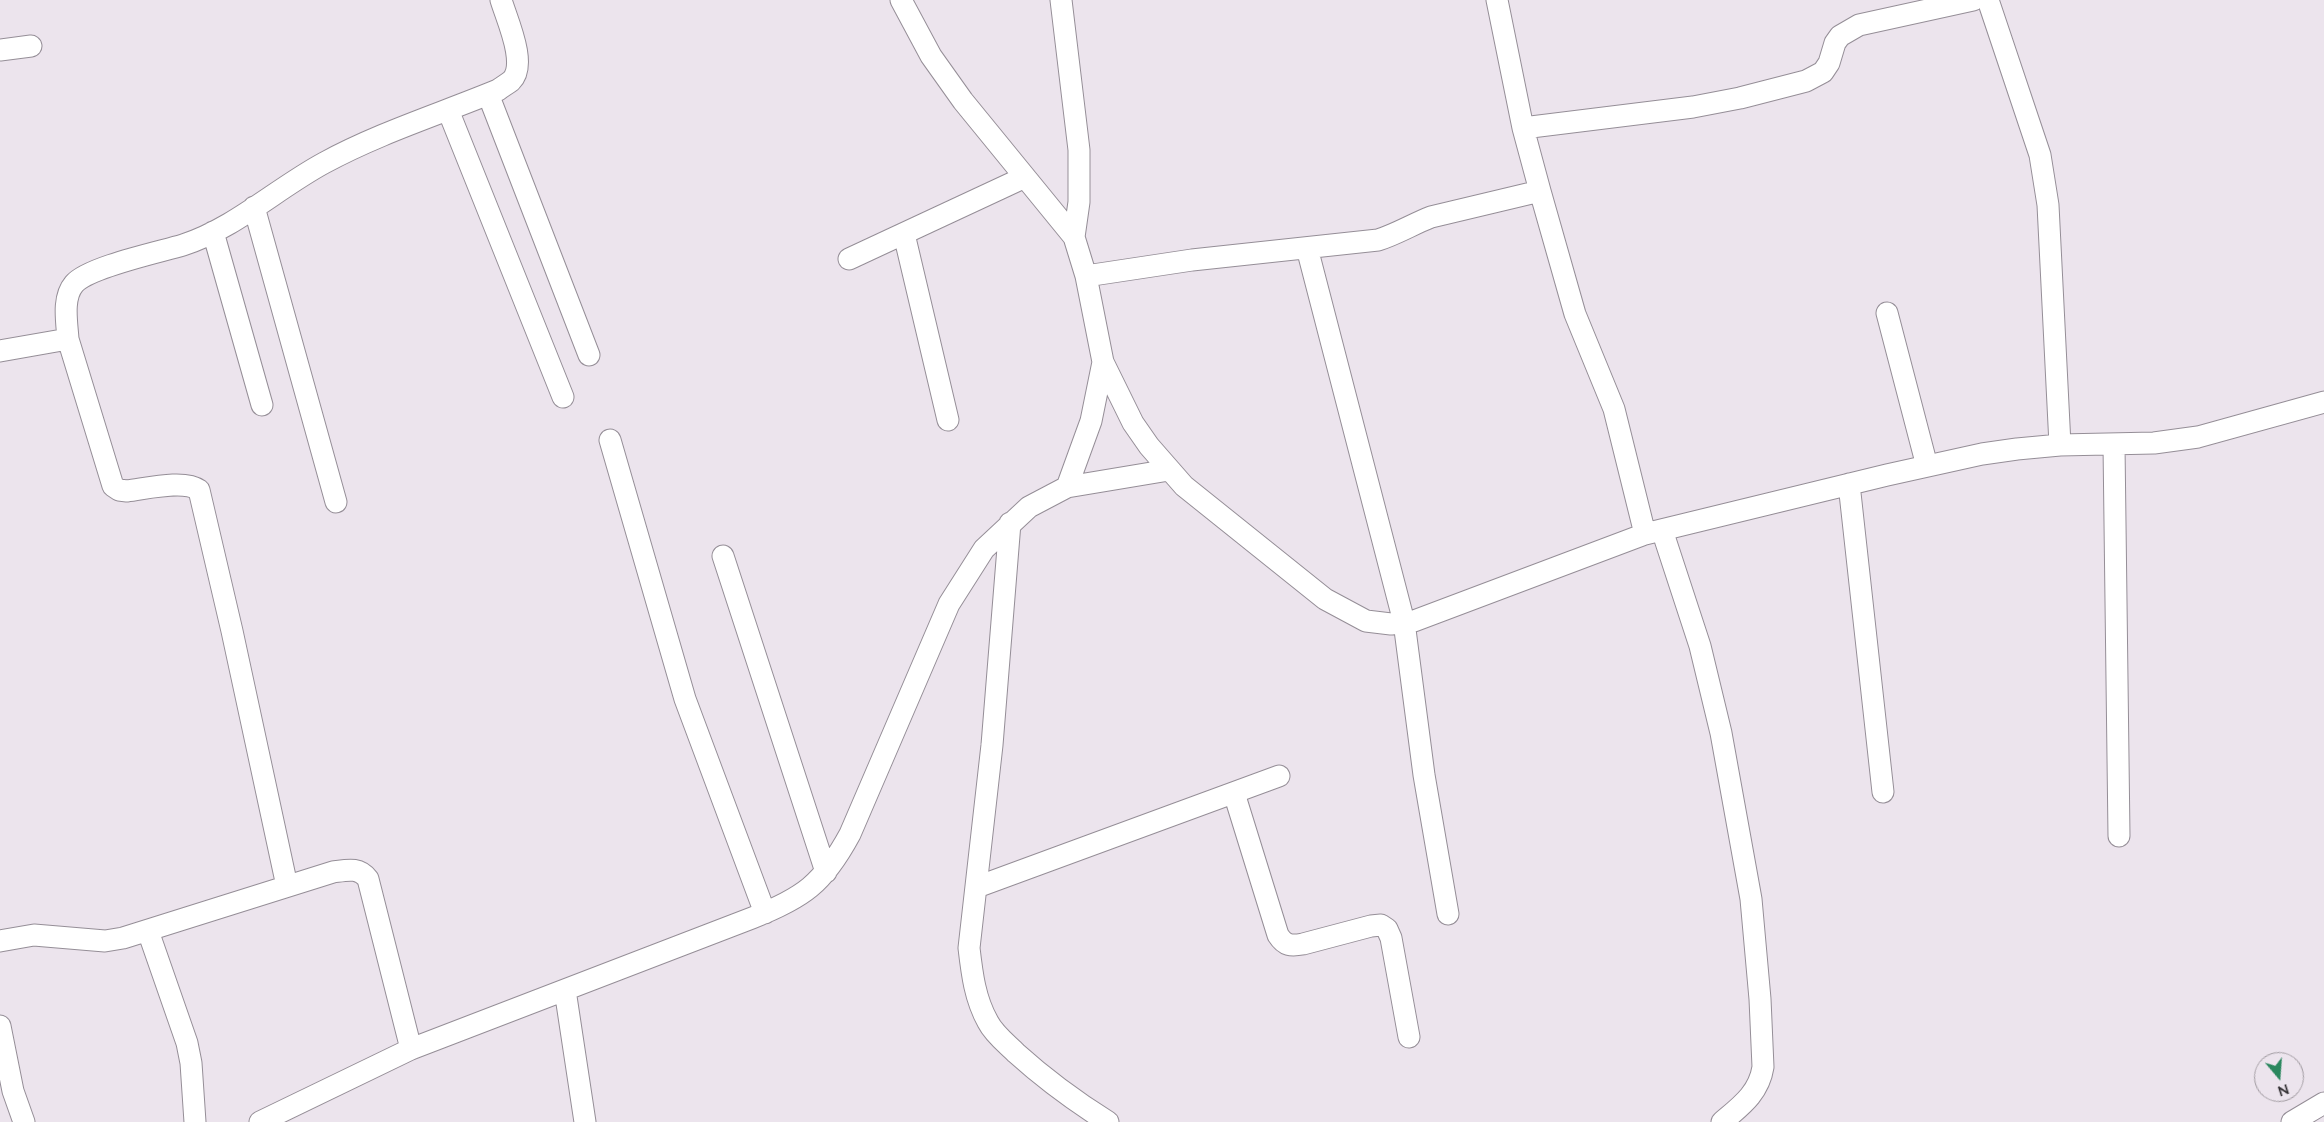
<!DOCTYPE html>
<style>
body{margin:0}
#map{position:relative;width:2324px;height:1122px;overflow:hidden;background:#ece4ed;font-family:Lato,sans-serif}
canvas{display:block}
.north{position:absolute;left:2254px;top:1052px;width:50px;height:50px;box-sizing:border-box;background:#ece4ed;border:1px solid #a19ba1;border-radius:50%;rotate:162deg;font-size:14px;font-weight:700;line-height:20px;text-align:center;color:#302d30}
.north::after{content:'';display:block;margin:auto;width:18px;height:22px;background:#2a875e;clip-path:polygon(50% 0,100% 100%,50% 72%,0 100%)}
</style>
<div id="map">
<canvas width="2324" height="1122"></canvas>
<div class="north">N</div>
</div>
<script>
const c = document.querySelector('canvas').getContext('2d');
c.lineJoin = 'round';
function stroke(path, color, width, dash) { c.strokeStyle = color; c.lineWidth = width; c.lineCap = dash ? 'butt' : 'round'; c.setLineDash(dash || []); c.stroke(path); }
const minor = new Path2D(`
 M901 0 931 56 963 101 1074 237 1086 276 1103 362 1133 423 1149 446 1184 486 1325 599 1366 621 1391 624 1414 621 1645 534 1887 475 1982 454 2017 449 2060 445 2154 443 2198 437 2324 402
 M1061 0 1079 150V202L1074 237
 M1497 0 1523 128 1540 191 1575 314 1614 409 1645 534
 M1988 0 2040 155 2048 205 2060 445
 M0 50 31 46
 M488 94 589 355
 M448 110 563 397
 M1523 128 1693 107 1740 98 1806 81 1823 72 1829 63 1835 43 1840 36 1859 25 1973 0
 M254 207 336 502
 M213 232 262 405
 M904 234 948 420
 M1307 248 1404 622 1424 775 1448 914
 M849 259 1025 177
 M1086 276 1192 260 1378 240C1397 234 1413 224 1431 217L1540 191
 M1887 313 1927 466
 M68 339C67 323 62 298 74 284 88 267 160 252 183 245 235 228 276 189 324 163 379 133 440 114 498 90 502 87 507 84 511 81 528 65 507 20 501 0
 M0 351 68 339 113 486 119 490 127 491C145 489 184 479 199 490L232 631 287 886
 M610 440 685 699 765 913
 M2114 445 2119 836
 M1849 484 1883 792
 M1067 487 1091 421 1103 362
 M1010 523 992 745 969 948C972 974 975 999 988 1022 994 1034 1007 1044 1016 1053 1047 1081 1073 1100 1108 1122
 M1662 530 1700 646 1721 733 1751 899 1760 999 1763 1067C1759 1093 1741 1106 1722 1122
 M723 556 826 872
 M1234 793 1278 935C1285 946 1291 946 1303 944L1371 926 1381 925 1387 929 1391 938 1409 1037
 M977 887 1279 776
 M148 931 187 1043 191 1063 195 1122
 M0 941 34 935 105 941 123 938 333 872C348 870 359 867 368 879L411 1049
 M565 990 585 1122
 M0 1026 13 1091 24 1122
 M260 1122 411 1049 752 918C803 898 823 884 850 834L949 604 984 549 1029 507 1067 487 1169 470
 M2292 1122 2324 1103`);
stroke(minor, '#958e97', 23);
stroke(minor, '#fff', 21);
</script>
